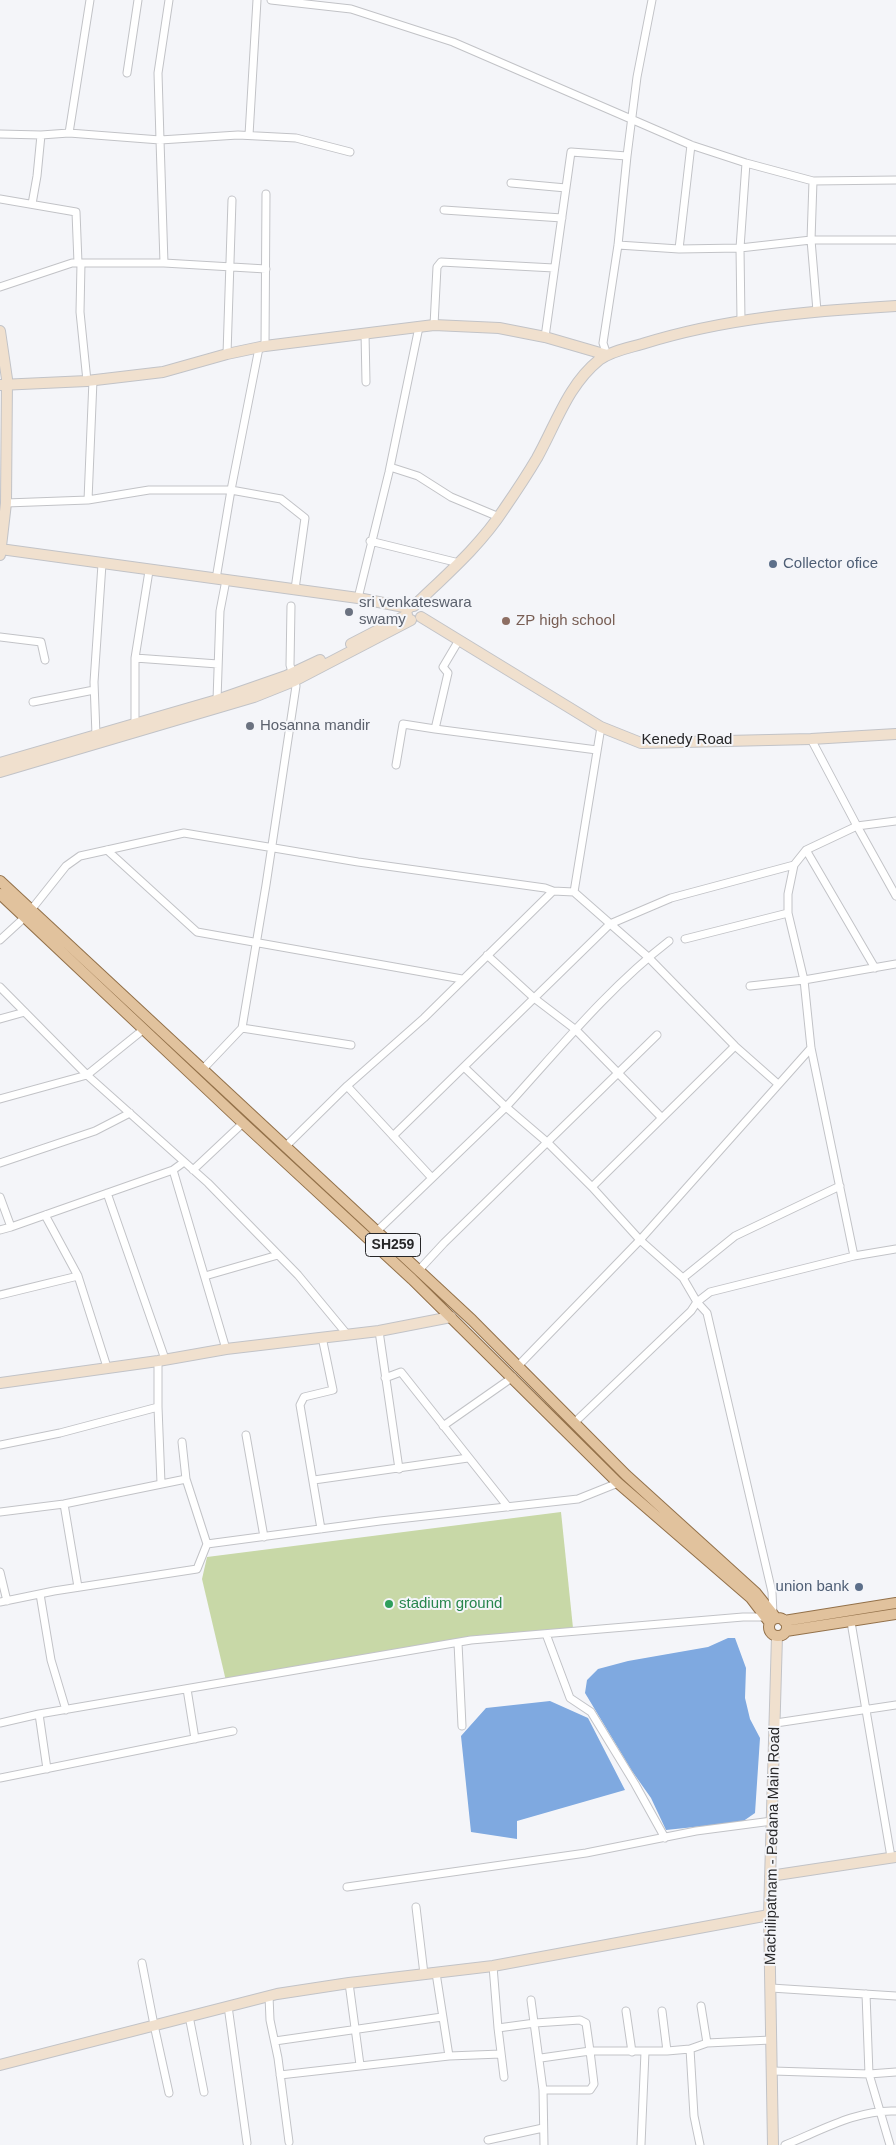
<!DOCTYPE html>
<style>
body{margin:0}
canvas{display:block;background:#f4f5f9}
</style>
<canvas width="896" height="2145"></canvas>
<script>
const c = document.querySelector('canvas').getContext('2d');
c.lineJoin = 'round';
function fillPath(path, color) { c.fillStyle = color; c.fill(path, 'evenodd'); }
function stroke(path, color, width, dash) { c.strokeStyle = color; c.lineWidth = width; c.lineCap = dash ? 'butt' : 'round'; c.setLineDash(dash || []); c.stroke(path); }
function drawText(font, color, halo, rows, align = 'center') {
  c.font = font + ' Helvetica,sans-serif'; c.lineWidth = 4; c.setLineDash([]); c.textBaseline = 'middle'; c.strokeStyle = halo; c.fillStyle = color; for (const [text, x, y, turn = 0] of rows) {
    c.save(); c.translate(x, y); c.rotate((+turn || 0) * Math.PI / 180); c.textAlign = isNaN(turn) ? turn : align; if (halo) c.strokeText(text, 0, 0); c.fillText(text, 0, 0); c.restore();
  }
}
fillPath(new Path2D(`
 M561 1512 573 1628 226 1681 202 1579 207 1557Z`), '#c8d8a7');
fillPath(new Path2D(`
 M728 1638H735L746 1668 745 1698 750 1719 760 1738 755 1813 742 1822 666 1830 651 1798 632 1771 585 1693 587 1680 598 1669 628 1661 708 1647Z
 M550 1701 588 1718 625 1790 517 1821V1839L471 1832 461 1736 486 1708Z`), '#7fa9e0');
const street = new Path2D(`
 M90 0 69 133 160 140 164 263
 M169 0 158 73 160 140 238 135 296 138 350 152
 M271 0 351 9 453 42 691 145 746 163 813 181 896 180
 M127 73 138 0
 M0 134 41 135 69 133
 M249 135 257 0
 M627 156 637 77 652 0
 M746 163 740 248 811 240 817 311
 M813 181 811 240H896
 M511 183 566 188
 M0 199 76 212 78 263
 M32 204 37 176 41 135
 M444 210 562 218
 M618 245 679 249 691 145
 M679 249 740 248 741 320
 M81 263 80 312 87 381
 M0 287 72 263H164L266 269
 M434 325 437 267 441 262 554 268
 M365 333 366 382
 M545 337 571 152 627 156 618 245 603 343 607 355
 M265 346 266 194
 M227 354 232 200
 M390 467 418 476 451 497 499 517
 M88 500 93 380
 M6 503 88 500 149 490H231L281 499 305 518 295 589
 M370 541 459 563
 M216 579 231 490 259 348
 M358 598 389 472 419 327
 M0 637 41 642 45 660
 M135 658 218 664
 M217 700 220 611 226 580
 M33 702 94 690
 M135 724V658L149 571
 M435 729 597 750
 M96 735 94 682 102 564
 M811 739 857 826 806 850 794 865 788 894V913L804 980 811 1048 854 1256
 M396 765 403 724 435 729 448 673 443 667 459 640
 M896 821 857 826 896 896
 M107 850 197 932 462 979
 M806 850 875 968
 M574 892 601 727
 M31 910 66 866 80 856 184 833 358 862 545 888 553 891
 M685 939 788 913
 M0 940 24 918
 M487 955 534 998 576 1030 661 1117
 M750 986 804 980 896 964
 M0 987 87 1075 208 1183 298 1275 346 1333
 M0 1019 25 1012
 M242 1028 351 1045
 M464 1067 506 1107C558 1050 608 988 669 941
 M203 1069 242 1028 266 885 296 686 290 665 291 606
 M347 1086 424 1018 553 891 574 892 648 957 735 1046 778 1084
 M0 1099 87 1075 144 1029
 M393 1136 610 924 671 898 794 865
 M285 1147 347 1086 432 1178
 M0 1163 95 1131 130 1113
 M173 1170 226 1349
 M193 1170 243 1123
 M592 1187 735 1046
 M107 1193 165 1359
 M0 1197 11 1227 0 1230
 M45 1215 78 1276 107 1367
 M11 1227 173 1170 184 1162
 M374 1234 506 1107 548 1143 592 1187 640 1240 683 1278
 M419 1270 444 1243 657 1035
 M205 1276 278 1255
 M0 1295 78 1276
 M379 1331 399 1469
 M158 1361V1407L161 1483
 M517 1367 640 1240 811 1048
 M385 1378 401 1372 508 1507
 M574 1423 691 1311 697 1302 683 1278 735 1236 840 1186
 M443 1426 513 1377
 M246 1435 264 1537
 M182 1442 186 1479
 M0 1445 60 1433 158 1407
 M314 1480 468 1458
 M64 1504 78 1587
 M0 1512 64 1504 186 1479 207 1544
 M321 1529 300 1405 304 1397 333 1390 322 1337
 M0 1572 7 1601
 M40 1594 51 1660 66 1710
 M0 1602 54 1591 197 1569 207 1544 380 1521 578 1499 618 1483
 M773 1614 772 1592 707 1313 697 1302 710 1292 854 1256 896 1249
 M851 1622 891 1857
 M546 1634 570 1698 591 1712 635 1784 665 1838
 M458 1643 462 1726
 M187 1689 195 1739
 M39 1714 47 1769
 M0 1723 39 1714 471 1640 743 1617H766
 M776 1723 896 1705
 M0 1778 233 1731
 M347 1887 586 1853 696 1831 772 1821
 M416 1907 424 1974
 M142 1963 154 2025 169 2093
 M493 1966 498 2028 504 2077
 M349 1983 360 2065
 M771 1988 896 1996
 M866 1994 869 2074 890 2145
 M269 1996 270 2020 278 2058 289 2142
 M531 2000 543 2090 544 2145
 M228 2006 247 2143
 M701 2006 707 2043
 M626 2011 632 2052
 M662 2011 667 2051
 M189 2016 204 2092
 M498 2028 535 2023 580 2020 586 2023 590 2051H667L690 2049 707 2043 771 2040
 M275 2041 442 2017
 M690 2049 694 2116 700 2145
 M449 2056 501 2054
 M541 2058 590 2051 594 2084 590 2090H543
 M773 2071 869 2074 896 2072
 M280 2075 449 2056 436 1973
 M488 2140 543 2128
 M641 2145 645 2052
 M785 2145C820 2131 858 2109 896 2111`);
const secondary = new Path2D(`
 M0 331 7 379 6 503 0 555
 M0 385 87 381 163 372 227 354 265 346 434 325 499 328 545 337 607 355
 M0 549 358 598 409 608
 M414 606C446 575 480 546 504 509 515 493 527 475 537 458 556 424 568 385 599 360 611 351 628 348 642 344 725 318 810 311 896 306
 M421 617 601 727 641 743 811 739 896 734
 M351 644 407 615
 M0 763 217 700 286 676 320 660
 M0 772 254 697 294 681 411 620
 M0 1383 158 1361 226 1349 379 1331 451 1317
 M770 1876 896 1857
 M0 2065 277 1994 349 1983 493 1966 769 1915
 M773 2145 769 1915 777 1636`);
const primary = new Path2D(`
 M0 881 472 1320 626 1475 756 1593 776 1618
 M0 894 243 1123 412 1279 618 1483 751 1598 770 1623
 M769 1627a9 9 0 1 1 18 0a9 9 0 1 1-18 0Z
 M784 1621 896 1603
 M786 1631 896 1614`);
stroke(street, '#c2c3c7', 9);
stroke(secondary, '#c2c3c7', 12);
stroke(primary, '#93714a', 12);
stroke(street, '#fff', 7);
stroke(secondary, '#f0e0ce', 10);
stroke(primary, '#e1c29d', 10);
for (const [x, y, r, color] of [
 [773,564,5,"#5c6f8a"],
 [349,612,5,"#6b7280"],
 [506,621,5,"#8d6e63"],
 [250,726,5,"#6b7280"],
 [859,1587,5,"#5c6f8a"],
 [389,1604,5,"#2e9e5b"]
]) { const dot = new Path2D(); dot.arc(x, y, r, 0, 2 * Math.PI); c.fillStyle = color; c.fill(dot); stroke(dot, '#f4f5f9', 2); }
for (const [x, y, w] of [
 [393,1245,55]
]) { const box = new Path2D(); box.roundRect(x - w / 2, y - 11.5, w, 23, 4); c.fillStyle = '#f4f5f9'; c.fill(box); stroke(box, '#262628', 1); }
drawText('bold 14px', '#262628', null, [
 ["SH259",393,1245]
]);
drawText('15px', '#4e5e75', '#f4f5f9', [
 ["Collector ofice",783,564],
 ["union bank",849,1587,"right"]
], 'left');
drawText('15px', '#5b616d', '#f4f5f9', [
 ["sri venkateswara",359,603],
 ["swamy",359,620],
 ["Hosanna mandir",260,726]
], 'left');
drawText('15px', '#785e54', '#f4f5f9', [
 ["ZP high school",516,621]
], 'left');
drawText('15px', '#262628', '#f4f5f9', [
 ["Kenedy Road",687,740],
 ["Machilipatnam - Pedana Main Road",773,1846,-89]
]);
drawText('15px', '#27864d', '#f4f5f9', [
 ["stadium ground",399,1604]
], 'left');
</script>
